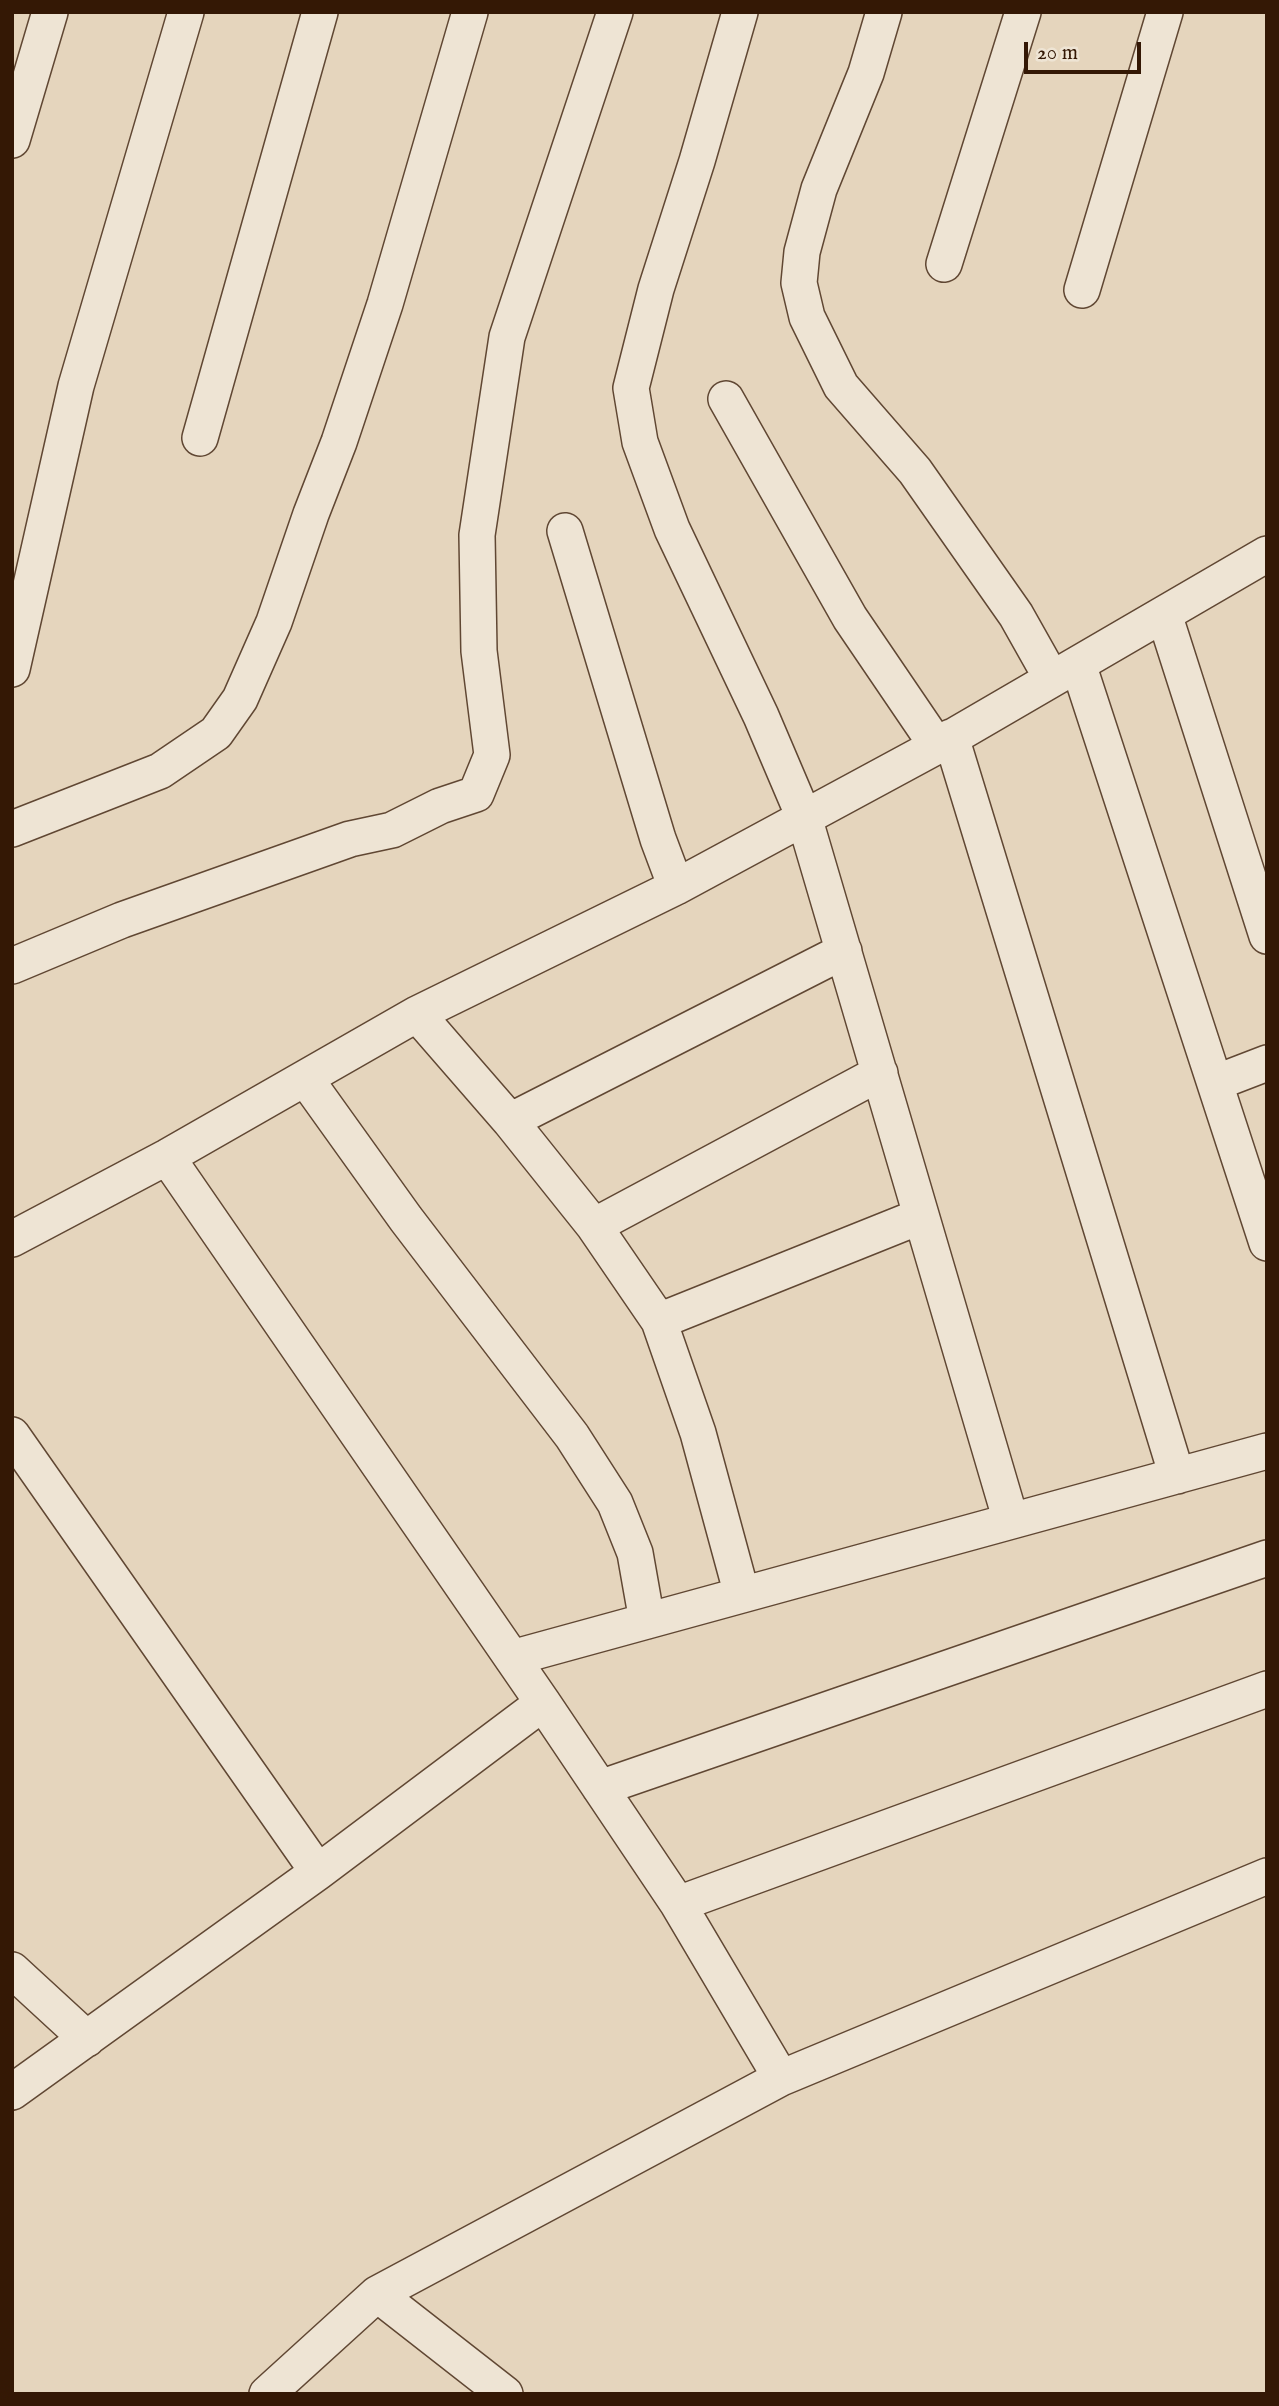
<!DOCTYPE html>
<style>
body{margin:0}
#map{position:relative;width:1279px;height:2406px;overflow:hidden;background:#e5d5bd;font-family:"IM FELL English",serif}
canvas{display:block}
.frame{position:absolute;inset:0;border:14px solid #341805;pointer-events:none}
.scale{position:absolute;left:1024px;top:42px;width:117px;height:32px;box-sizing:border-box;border:4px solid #341805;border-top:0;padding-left:9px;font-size:21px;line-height:24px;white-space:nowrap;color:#341805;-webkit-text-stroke:5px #eee4d4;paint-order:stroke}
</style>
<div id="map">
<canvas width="1279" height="2406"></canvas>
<div class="frame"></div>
<div class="scale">20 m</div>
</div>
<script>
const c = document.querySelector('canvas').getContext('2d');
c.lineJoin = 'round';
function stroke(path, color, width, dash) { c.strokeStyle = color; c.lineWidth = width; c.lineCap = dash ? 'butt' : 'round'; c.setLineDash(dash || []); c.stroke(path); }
const street = new Path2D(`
 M740 12 697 161 656 289 631 388 640 442 672 529 761 716 804 817 1011 1521
 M884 12 866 73 819 189 802 252 799 283 807 317 841 386 915 471 1016 615 1052 679
 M12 140 50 12
 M944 264 1023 12
 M1082 290 1165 12
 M726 399 850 618 937 746
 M200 438 320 12
 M565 531 658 839 676 887
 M1164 614 1267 936
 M1078 664 1267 1243
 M12 669 76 386 186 12
 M951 737 1177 1476
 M12 829 160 771 216 733 240 699 274 622 311 514 339 442 385 304 470 12
 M12 966 122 920 350 839 392 830 440 806 476 794 492 755 479 651 477 535 507 337 615 12
 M417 1014 510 1121 594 1226 659 1321 698 1433 742 1595
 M305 1078 406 1219 572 1436 615 1503 635 1553 647 1621
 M1215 1083 1267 1063
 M510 1121 844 951
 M167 1157 543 1703 678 1904 781 2078
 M594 1226 880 1073
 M12 1239 167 1157 417 1014 676 887 937 746 1267 554
 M659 1321 921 1216
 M12 1435 318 1872
 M512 1658 1267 1451
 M600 1788 1267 1558
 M678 1904 1267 1689
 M12 1970 87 2039
 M12 2092 318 1872 543 1703
 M377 2294 505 2394
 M267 2394 377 2294 781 2078 1267 1876`);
stroke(street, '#604733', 38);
stroke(street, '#eee4d4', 35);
</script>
